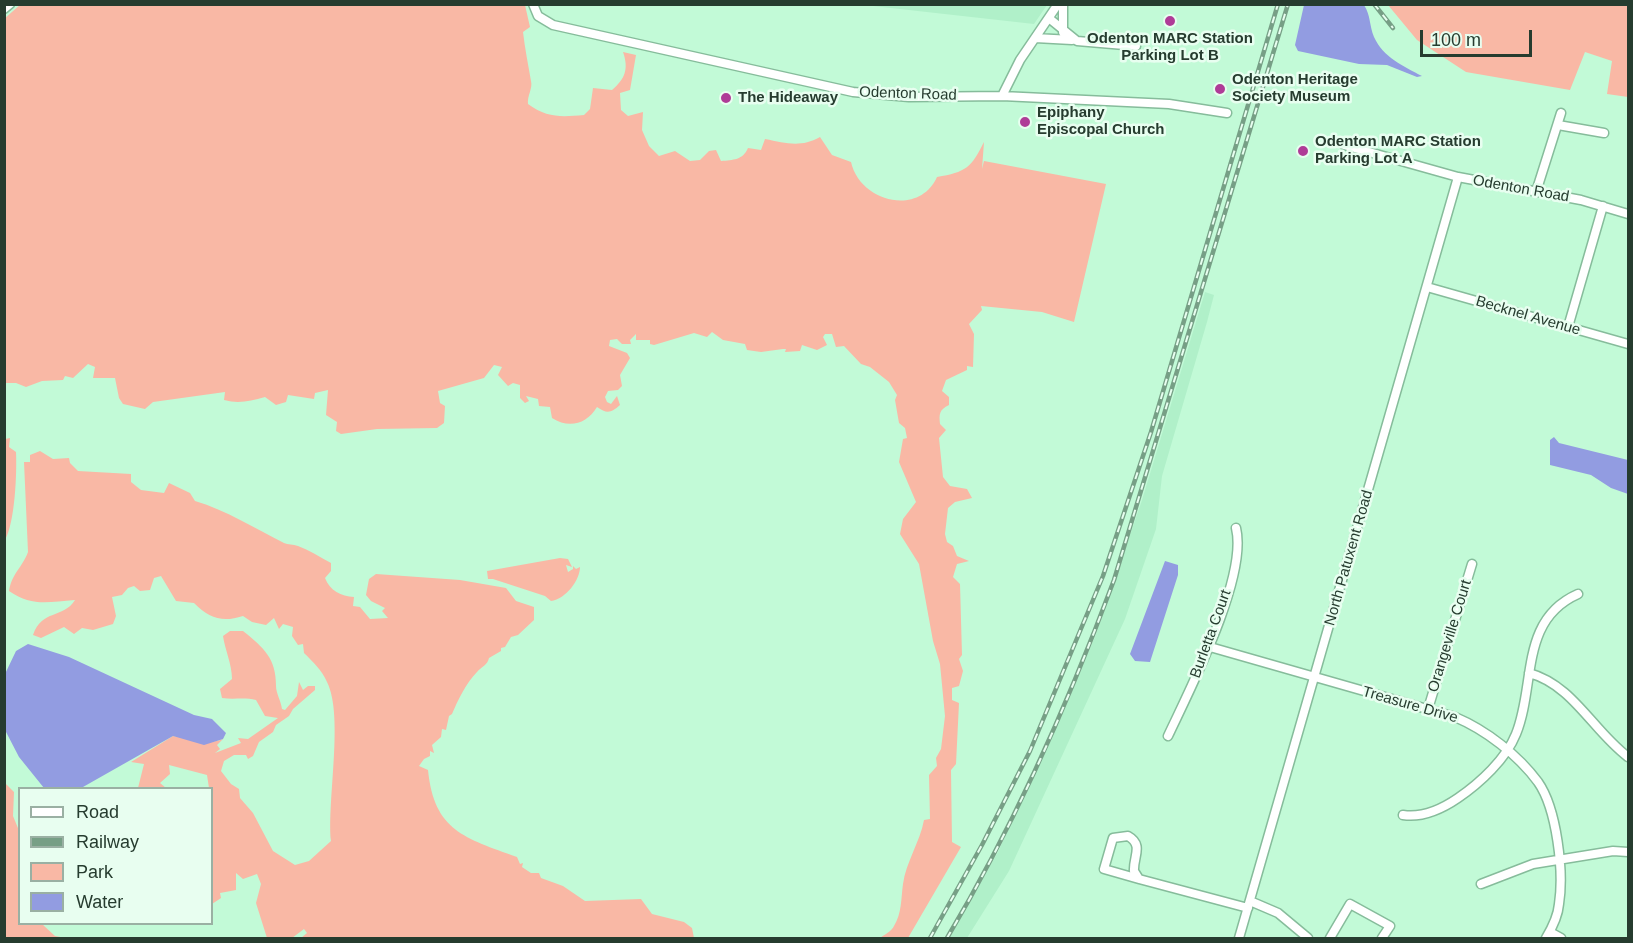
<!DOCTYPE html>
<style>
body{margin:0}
#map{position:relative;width:1633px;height:943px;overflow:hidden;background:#c2fad7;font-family:Helvetica,sans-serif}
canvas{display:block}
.frame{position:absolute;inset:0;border:6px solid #263c2f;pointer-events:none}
.legend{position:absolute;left:18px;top:787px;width:195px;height:138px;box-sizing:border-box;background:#e8fef0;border:2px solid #9ab0a3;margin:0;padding:8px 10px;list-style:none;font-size:18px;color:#263c2f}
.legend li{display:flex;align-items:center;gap:12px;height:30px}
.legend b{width:30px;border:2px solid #9ab0a3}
.scale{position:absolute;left:1420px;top:30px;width:112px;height:27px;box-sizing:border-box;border:3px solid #263c2f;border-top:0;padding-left:8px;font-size:18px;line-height:21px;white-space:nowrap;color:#263c2f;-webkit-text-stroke:4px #e8fef0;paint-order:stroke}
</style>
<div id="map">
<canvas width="1633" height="943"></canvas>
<div class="frame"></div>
<ul class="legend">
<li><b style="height:8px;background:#fff"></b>Road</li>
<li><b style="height:8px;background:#779f86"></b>Railway</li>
<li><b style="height:16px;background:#f9b8a5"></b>Park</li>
<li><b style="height:16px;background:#929ce1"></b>Water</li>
</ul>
<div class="scale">100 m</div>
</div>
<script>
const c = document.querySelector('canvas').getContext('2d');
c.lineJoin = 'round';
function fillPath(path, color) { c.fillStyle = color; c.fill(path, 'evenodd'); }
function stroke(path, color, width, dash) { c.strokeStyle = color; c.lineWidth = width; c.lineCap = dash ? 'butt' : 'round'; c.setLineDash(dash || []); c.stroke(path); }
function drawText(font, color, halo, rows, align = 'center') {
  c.font = font + ' Helvetica,sans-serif'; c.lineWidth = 5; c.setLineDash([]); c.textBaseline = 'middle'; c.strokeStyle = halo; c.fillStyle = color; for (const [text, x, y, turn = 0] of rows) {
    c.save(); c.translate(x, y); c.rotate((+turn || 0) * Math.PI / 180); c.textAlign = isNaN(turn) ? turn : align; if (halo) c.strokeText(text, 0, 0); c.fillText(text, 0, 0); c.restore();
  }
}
fillPath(new Path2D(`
 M864 5 1047 4V5L1034 24Z
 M1205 292 1214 295 1207 322 1162 476 1156 529 1125 619 1009 871 967 938H948L998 852 1095 637 1142 500Z`), '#b0f0c9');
fillPath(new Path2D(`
 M21 4 525 5 530 27 523 32C525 49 528 64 531 81 533 88 527 96 528 104 547 118 561 117 584 115L590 109 593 88 612 90C625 79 629 69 623 52L636 55 630 90 620 93 621 110 628 116 643 112 642 130 649 146 659 156 675 151 690 161 700 160 709 151 716 150 721 161C733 160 743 160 748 148L761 150 765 139C786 143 800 148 820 137L832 155 851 162C860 202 919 217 937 177 966 172 971 168 984 142L982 169 984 161 1106 184 1074 322 1042 312 981 306 982 310 969 324 974 334 973 367 967 366V370L946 380 942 391 949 397V405C939 410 939 414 940 424L946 430 939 438 943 477 950 486 967 489 972 498 955 502 948 508 945 534 947 542 953 546 957 556 969 561 957 564 953 577 960 584 962 655 959 659 963 671 959 686 952 688V700L959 703 956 764 951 770 952 842 961 847 908 938H880C884 935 892 931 894 926 902 913 901 898 903 884 906 862 920 842 924 820L930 819 929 775 937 766 936 758 941 749 945 716 940 664 933 641 919 564 900 534 903 519 916 502 899 462 903 439 907 438 905 428 899 423 895 400 897 395 889 382 870 367 861 364 844 346 836 347 832 334H825L823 337 827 345 817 350 802 345 800 351 785 352 786 349H783L761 352 747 350 745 344 723 340 712 332 707 337 694 333 654 345 650 344V340H636V334L630 340 631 344H622L617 339 610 340 609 346 627 353 630 358 620 375 622 386 618 390 608 391 605 397 607 402 611 404 617 396 620 405C611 413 607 414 597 407 587 424 569 429 552 418L550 407 539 406 538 399 526 396 529 401 525 403 520 398V385L513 383 508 386 498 375 502 367 494 365 484 378 438 391 440 403 445 406 444 423 437 428 377 429 341 434 336 431 337 422 326 415 328 390 315 393 314 399 288 395 286 402 276 405 265 397C250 401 239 404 224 400L225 392 153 402 145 409 123 404 119 398 115 378H93L95 367 88 364 73 378 65 376 63 380 42 381 26 387 16 383H5L4 19Z
 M1388 5H1628V97L1607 94 1612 61 1585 52 1570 90 1466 72 1417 40Z
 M5 435V439L10 438 9 447 16 452C17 474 15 522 5 540Z
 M40 451 53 459 69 458 70 463 78 471 131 474V482L141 490 164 493 169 483 190 493 195 501C226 510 256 529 284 543 288 545 293 544 298 546 309 550 320 557 331 563V571L325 578C330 591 341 596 354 597L353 606 360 607 370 619 388 618 382 611 385 608 371 601 366 595 369 579 376 574 460 580 506 588 516 601 534 607V620L518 635 511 637 505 647 501 648V651L489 658C487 666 482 666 477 672 466 683 458 700 452 714L449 716 446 730 442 729 441 737 432 745 434 753 430 751V756L424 759 419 766 428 770C434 831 465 838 517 857L520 864 523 863 522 867 531 873H539L541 878 563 886 585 901 641 899 652 914 684 922 692 928 694 938H301L307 933 304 929 292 938H267L256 903 261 884 257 874 243 879 236 873V890L220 893 221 898 212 904V788H209L207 775 169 765 170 774 160 783 166 788H138L144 764 131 762 173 736C191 739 205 746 223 739L217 745 220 749 215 753 241 743 238 738 248 739 278 718 265 716 256 700C244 697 234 700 222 698L220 689 232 679C232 664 225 650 223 636L230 631H243C264 648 276 658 276 686 276 693 281 701 282 709L285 710 297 696 299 682 303 690 308 686H315V690L293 709 289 716 276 725 273 732 259 742 253 756 248 759 246 755H234L224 761 221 771 231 784 239 789 240 798 253 813 273 851 295 865 309 861 331 841C327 800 344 716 327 682 322 670 313 662 304 653L303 644 298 645 292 636 293 627 283 624 279 629 274 618 266 625 252 622 243 616C222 623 209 618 194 603L176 601 161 576 154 578 150 590 140 591 134 586 128 588 122 595 112 597 116 616 113 624 93 630 82 628 74 634 64 627 41 638 33 635C42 609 63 619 75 600 48 602 32 607 9 591 12 573 22 568 28 552L24 462H30V455Z
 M560 558 568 559 572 567 566 565 568 572 573 569V566L576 569 580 567C580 580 566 599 551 601L545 596 493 579H488L487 571Z
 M4 782 14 792 13 816 20 833V924H42L55 936 66 938H5Z`), '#f9b8a5');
fillPath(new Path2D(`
 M1304 5H1364C1371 16 1369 25 1374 37 1383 57 1403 66 1422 76L1417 77 1387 65 1359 64 1298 51 1295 45Z
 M1554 437 1559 443 1628 460V494L1611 488 1591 475 1550 465V440Z
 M1165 561 1178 565V575L1150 662 1135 661 1130 654Z
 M28 644 69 657 194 715 212 719 226 733 223 739 204 745 173 736 83 787 44 788 19 757 5 730V674L16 651Z`), '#929ce1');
const street = new Path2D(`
 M533 4 538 16 553 25 853 92 909 97 1002 96 1169 104 1227 113
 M1063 4V32
 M4 9 10 4
 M1050 19 1077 41 1136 46
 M1035 38 1072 40
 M1002 96 1020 60 1058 4
 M1558 125 1604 133
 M1344 145 1458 177 1581 200 1628 214
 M1536 192 1561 113
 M1427 287 1628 344
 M1568 327 1603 206
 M1210 647 1455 717C1486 730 1518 755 1538 782 1557 809 1564 872 1559 904 1558 917 1552 928 1546 938
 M1529 673C1573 685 1593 731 1628 757
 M1428 709 1472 564
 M1168 736C1190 689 1248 577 1236 528
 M1403 815C1423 818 1442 809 1458 798 1480 783 1506 759 1516 734 1536 685 1519 620 1578 594
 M1139 879 1104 869 1113 838 1128 836C1144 845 1133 857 1134 871L1139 879 1248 908
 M1481 884 1533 864 1613 851 1628 852
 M1250 901 1278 913 1308 938
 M1550 932 1561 938
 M1239 938 1458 177
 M1330 938 1350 904 1390 926 1382 938`);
stroke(street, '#86bc9b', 11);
stroke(street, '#fff', 8);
const rail = new Path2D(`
 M1374 4 1393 28
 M930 938 982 845 1030 751 1103 576 1151 432 1278 4
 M947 938C1015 824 1068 704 1114 580L1288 4`);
stroke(rail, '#779f86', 4.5);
stroke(rail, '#e8fef0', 2, [7]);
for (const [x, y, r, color] of [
 [1170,21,6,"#af3c97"],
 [1220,89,6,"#af3c97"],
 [726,98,6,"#af3c97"],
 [1025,122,6,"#af3c97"],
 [1303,151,6,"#af3c97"]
]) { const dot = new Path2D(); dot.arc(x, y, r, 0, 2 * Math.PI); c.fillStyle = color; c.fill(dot); stroke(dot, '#e8fef0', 2); }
drawText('bold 15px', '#263c2f', '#e8fef0', [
 ["Odenton MARC Station",1170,39,"center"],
 ["Parking Lot B",1170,56,"center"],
 ["Odenton Heritage",1232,80],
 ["Society Museum",1232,97],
 ["The Hideaway",738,98],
 ["Epiphany",1037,113],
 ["Episcopal Church",1037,130],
 ["Odenton MARC Station",1315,142],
 ["Parking Lot A",1315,159]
], 'left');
drawText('15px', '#263c2f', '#e8fef0', [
 ["Odenton Road",908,94,2],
 ["Odenton Road",1521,189,10],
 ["Becknel Avenue",1528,316,16],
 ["North Patuxent Road",1349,558,-74],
 ["Burletta Court",1211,634,-70],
 ["Orangeville Court",1450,636,-73],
 ["Treasure Drive",1410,705,16]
]);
</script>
